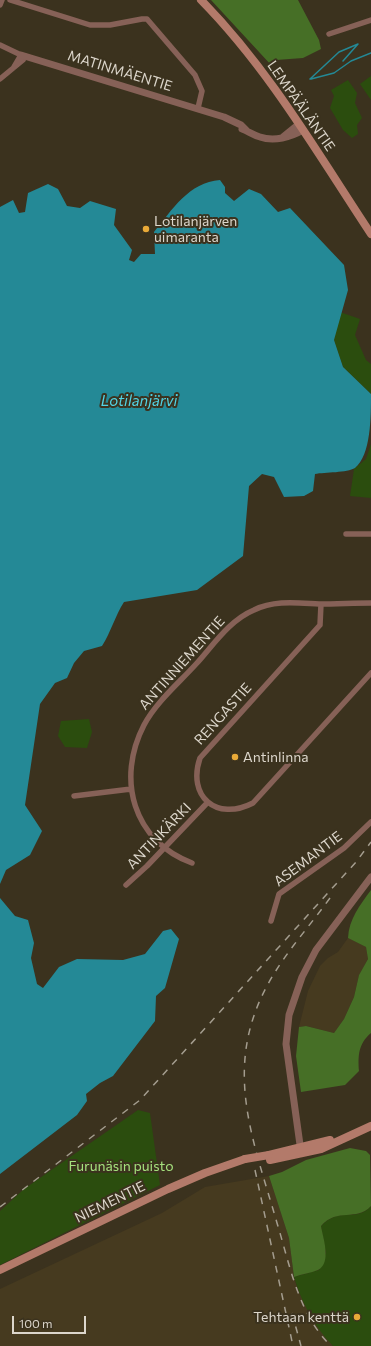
<!DOCTYPE html>
<meta charset="utf-8">
<style>
body{margin:0}
#map{position:relative;width:371px;height:1346px;overflow:hidden;background:#3b321e;font-family:Commissioner,sans-serif}
canvas{display:block}
.scale{position:absolute;left:12px;top:1316px;width:74px;height:18px;box-sizing:border-box;border:2px solid #dcd6cb;border-top:0;padding-left:5px;font-size:12px;line-height:14px;white-space:nowrap;color:#dcd6cb;-webkit-text-stroke:3px #3b321e;paint-order:stroke}
</style>
<div id="map">
<canvas width="371" height="1346"></canvas>
<div class="scale">100 m</div>
</div>
<script>
const c = document.querySelector('canvas').getContext('2d');
c.lineJoin = 'round';
function fillPath(path, color) { c.fillStyle = color; c.fill(path, 'evenodd'); }
function stroke(path, color, width, dash) { c.strokeStyle = color; c.lineWidth = width; c.lineCap = dash ? 'butt' : 'round'; c.setLineDash(dash || []); c.stroke(path); }
function drawText(font, color, halo, rows, align = 'center') {
  c.font = font + ' Commissioner,sans-serif'; c.lineWidth = 4; c.setLineDash([]); c.textBaseline = 'middle'; c.strokeStyle = halo; c.fillStyle = color; for (const [text, x, y, turn = 0] of rows) {
    c.save(); c.translate(x, y); c.rotate((+turn || 0) * Math.PI / 180); c.textAlign = isNaN(turn) ? turn : align; if (halo) c.strokeText(text, 0, 0); c.fillText(text, 0, 0); c.restore();
  }
}
fillPath(new Path2D(`
 M348 938 366 947 368 959 359 975 354 997 344 1019 334 1033 306 1026 299 1027 308 991 320 966 328 958 338 952Z
 M269 1176 289 1238 294 1277 298 1290 310 1313 333 1346H0V1289L162 1213 205 1187Z`), '#463a1f');
fillPath(new Path2D(`
 M371 76V100L360 84Z
 M348 80 357 93 355 103 362 118 357 125 358 134 352 138 343 130 330 108 334 96 331 90Z
 M340 312 360 319 355 335 366 360 371 364V394L343 367 334 340Z
 M371 444V498L350 496 354 469 366 459Z
 M89 719 92 732 87 748 65 747 58 736 61 721Z
 M138 1110 150 1113 160 1185 0 1265V1211L24 1189Z
 M371 1206V1346H333C315 1328 301 1301 294 1277L319 1270 326 1253 321 1226C340 1206 356 1223 371 1206Z`), '#2b4d0e');
fillPath(new Path2D(`
 M211 0H298L319 40 321 49 303 58 276 60 272 66Z
 M371 890V1033C358 1044 358 1056 359 1071L345 1085 301 1092 296 1056 299 1027 306 1026 334 1033 344 1019 354 997 359 975 368 959 366 947 348 938C349 919 360 905 371 890Z
 M350 1148 366 1151 370 1155 371 1206C356 1222 338 1207 321 1226 323 1238 332 1263 318 1270 311 1273 302 1274 294 1277L289 1238 269 1176 282 1172 306 1160Z`), '#466f26');
fillPath(new Path2D(`
 M220 180 225 187V193L234 201 249 189 261 194 278 212 290 208 344 265 348 290 334 340 343 367 371 394C371 417 371 455 355 468 347 473 325 472 315 474L313 491 304 496 284 497 274 477 262 474 249 486 243 556 197 590 124 602C115 616 111 632 102 646L84 651 74 663 67 678 55 683 40 704 25 805 42 831 30 855 6 870 0 884V207L13 200 19 213 25 212 28 193 48 184 58 189 67 206 80 208 90 201 116 209 114 225 132 250 129 260 134 262 141 254H155L154 232C172 210 189 182 220 180Z
 M0 898 15 916 28 920 34 943 31 958 37 984 43 988 59 967 77 959 123 960 145 954 163 931 171 929 179 939 165 988 156 996 155 1021 113 1076 100 1083 86 1094 87 1101 77 1115 0 1174Z`), '#248996');
stroke(new Path2D(`
 M310 79 339 52 358 44 343 61
 M311 79 334 73 351 61 371 53`), '#248996', 1.5);
stroke(new Path2D(`
 M10 0 90 25H110L142 19H147L195 75 202 91 198 108
 M0 5 2 0
 M329 34 371 20
 M0 45 21 55 14 67
 M0 79 23 60 25 56
 M346 534H371
 M321 604 320 625 200 758C187 796 216 822 253 803L371 673
 M74 796 131 789
 M192 863C133 841 116 779 144 725 156 702 179 683 197 663 214 644 230 620 254 610 274 600 297 603 319 604 337 604 354 603 371 603
 M126 885 147 866 208 802
 M271 921 279 894 344 848 371 822`), '#866157', 5.5);
stroke(new Path2D(`
 M21 55 224 117 241 125 246 130
 M242 129C248 131 253 135 260 137 274 142 291 137 303 130
 M283 137 299 124
 M301 1152 286 1044 289 1015 302 977 316 950 371 877`), '#866157', 7);
stroke(new Path2D(`
 M201 0C269 69 318 154 371 234
 M269 1155 330 1140
 M270 1160 321 1149 371 1126
 M0 1270 168 1189 205 1173 245 1159`), '#b37a6a', 8);
stroke(new Path2D(`
 M330 898C309 927 285 953 268 984 222 1068 253 1139 277 1223 290 1265 298 1314 331 1346
 M255 1170 293 1346
 M0 1207 140 1100 356 862 371 842
 M292 1313 301 1346`), '#a49d8f', 1.5, [7, 7]);
stroke(new Path2D(`
 M245 1159 269 1155`), '#b37a6a', 8);
for (const [x, y, r, color] of [
 [146,229,4,"#e9aa38"],
 [235,757,4,"#e9aa38"],
 [357,1317,4,"#e9aa38"]
]) { const dot = new Path2D(); dot.arc(x, y, r, 0, 2 * Math.PI); c.fillStyle = color; c.fill(dot); stroke(dot, '#3b321e', 1.5); }
drawText('14px', '#dcd6cb', '#3b321e', [
 ["MATINMÄENTIE",120,71,17],
 ["LEMPÄÄLÄNTIE",301,106,55],
 ["ANTINNIEMENTIE",182,663,-48],
 ["RENGASTIE",223,714,-48],
 ["ANTINKÄRKI",159,836,-46],
 ["ASEMANTIE",308,859,-37],
 ["NIEMENTIE",110,1202,-26]
]);
drawText('14px', '#dcd6cb', '#3b321e', [
 ["Lotilanjärven",154,221],
 ["uimaranta",154,237],
 ["Antinlinna",243,757],
 ["Tehtaan kenttä",349,1317,"right"]
], 'left');
drawText('14px', '#a5e07d', '#3b321e', [
 ["Furunäsin puisto",121,1166]
]);
drawText('italic 15px', '#52d3e4', '#3b321e', [
 ["Lotilanjärvi",139,401]
]);
</script>
